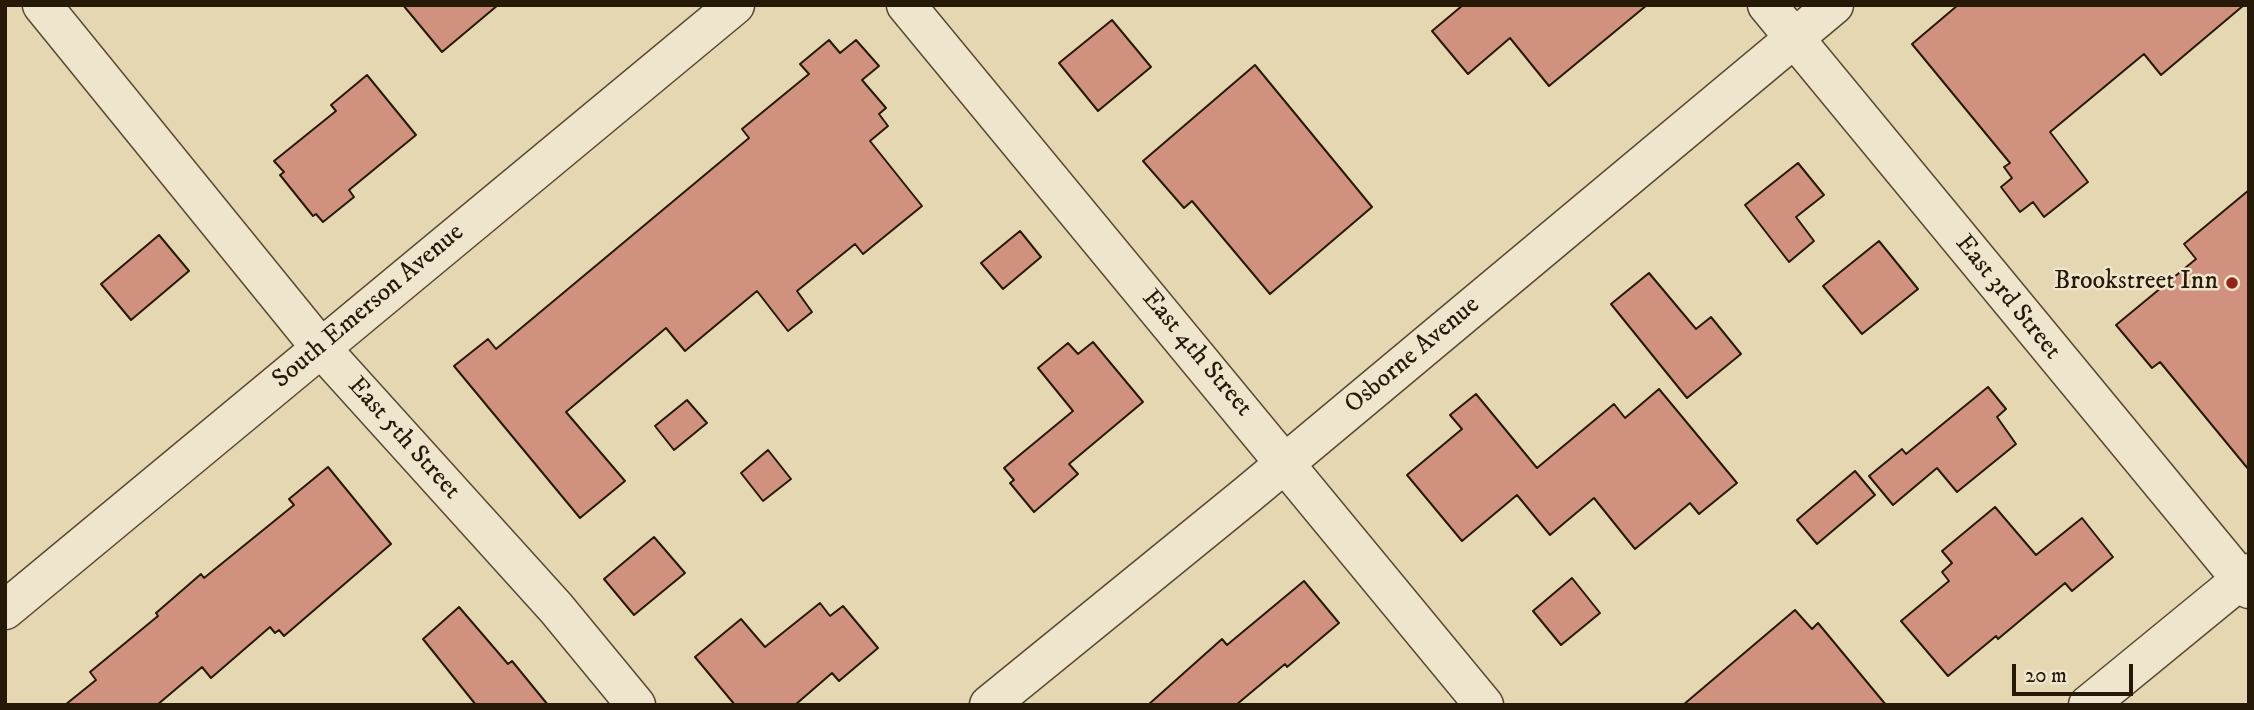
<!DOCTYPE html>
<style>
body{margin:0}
#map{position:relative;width:2254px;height:710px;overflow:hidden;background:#e5d7b1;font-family:"IM FELL DW Pica",serif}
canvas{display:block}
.frame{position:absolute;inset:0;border:7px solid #261908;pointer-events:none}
.scale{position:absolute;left:2012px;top:664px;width:121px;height:32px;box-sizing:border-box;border:4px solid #261908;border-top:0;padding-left:9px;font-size:21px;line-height:24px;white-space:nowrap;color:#261908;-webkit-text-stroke:5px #eee5cc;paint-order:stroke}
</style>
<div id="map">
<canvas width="2254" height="710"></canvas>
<div class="frame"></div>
<div class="scale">20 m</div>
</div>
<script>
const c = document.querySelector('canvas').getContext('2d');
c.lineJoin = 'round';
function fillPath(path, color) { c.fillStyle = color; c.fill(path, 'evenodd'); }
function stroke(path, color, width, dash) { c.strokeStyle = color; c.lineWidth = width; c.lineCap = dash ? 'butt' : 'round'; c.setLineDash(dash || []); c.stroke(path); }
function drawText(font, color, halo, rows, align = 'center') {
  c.font = font + ' "IM FELL DW Pica",serif'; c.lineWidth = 5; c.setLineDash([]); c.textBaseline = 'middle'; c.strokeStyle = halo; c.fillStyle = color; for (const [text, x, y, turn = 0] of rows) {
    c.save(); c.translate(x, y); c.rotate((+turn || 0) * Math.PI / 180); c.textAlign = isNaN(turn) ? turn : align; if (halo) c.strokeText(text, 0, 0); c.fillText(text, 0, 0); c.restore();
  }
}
const building = new Path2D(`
 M403 5H498L442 52Z
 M1463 5H1647L1549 86 1510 38 1468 74 1432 31Z
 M1958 5H2244L2161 75 2144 54 2050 132 2088 182 2044 217 2033 202 2020 212 2001 187 2012 178 2004 167 2010 163 1912 44Z
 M1112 20 1151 67 1098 111 1059 63Z
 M829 40 840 53 856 40 879 66 862 80 886 108 879 114 888 126 870 141 922 206 863 254 855 244 797 291 812 312 788 331 757 291 685 351 666 328 566 412 625 481 580 518 454 366 488 339 496 349 749 138 742 129 809 74 800 64Z
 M1255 65 1372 207 1270 294 1192 201 1184 208 1143 161Z
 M367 75 416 135 349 190 354 197 323 222 316 214 313 216 280 175 284 172 274 161 336 111 331 105Z
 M1798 163 1824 195 1796 217 1814 241 1789 262 1745 205Z
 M2249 190V470L2160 362 2152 368 2116 325 2196 259 2184 244Z
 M1020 231 1041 257 1003 289 981 263Z
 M159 235 189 271 131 320 101 284Z
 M1879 241 1918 289 1862 334 1823 286Z
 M1649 273 1696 329 1711 317 1741 354 1687 398 1611 304Z
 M1093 342 1143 402 1069 464 1078 474 1034 512 1010 483 1014 480 1004 468 1073 411 1038 368 1068 343 1078 354Z
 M1988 387 2006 409 1997 417 2016 444 1957 492 1937 468 1893 505 1869 476 1902 449 1906 454Z
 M1659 389 1737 483 1699 514 1690 503 1635 549 1594 498 1550 535 1517 495 1462 541 1407 475 1462 429 1450 415 1476 394 1537 468 1614 404 1625 418Z
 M687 400 707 423 674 450 655 426Z
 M768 450 791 479 763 501 741 473Z
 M328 467 391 544 284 636 279 630 275 633 270 627 211 678 202 667 157 705H65L96 680 90 672 158 616 156 613 201 574 204 578 294 505 289 499Z
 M1855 471 1875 495 1817 544 1797 520Z
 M1995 507 2036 555 2082 518 2113 557 2072 591 2065 583 1998 639 1996 636 1948 676 1901 621 1949 581 1942 572 1952 563 1942 551Z
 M654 537 685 573 634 615 604 579Z
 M1572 578 1600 613 1561 645 1533 611Z
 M1304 581 1339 623 1287 667 1285 664 1236 705H1148L1222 639 1227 645Z
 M820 603 830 616 843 606 878 648 839 681 832 673 795 705H735L695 657 741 619 765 647Z
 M459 607 508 664 512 661 548 705H476L423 639Z
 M1795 610 1812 629 1818 623 1886 705H1683Z`);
fillPath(building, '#d0927f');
stroke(building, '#261908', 2);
const street = new Path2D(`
 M42 5 320 347 556 608 636 705
 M906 5 1484 705
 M1767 5 2249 589
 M5 610 735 5
 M989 705 1247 495 1834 5
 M2088 705 2249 573`);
stroke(street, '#564832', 41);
stroke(street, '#eee5cc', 38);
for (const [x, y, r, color] of [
 [2232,283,7,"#8f2418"]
]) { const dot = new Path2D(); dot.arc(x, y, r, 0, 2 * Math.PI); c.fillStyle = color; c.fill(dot); stroke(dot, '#eee5cc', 2.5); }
drawText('26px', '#261908', '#eee5cc', [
 ["Brookstreet Inn",2218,283]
], 'right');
drawText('26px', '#261908', '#eee5cc', [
 ["East 3rd Street",2007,298,51],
 ["South Emerson Avenue",369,307,-40],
 ["East 4th Street",1196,354,50],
 ["Osborne Avenue",1413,356,-40],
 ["East 5th Street",403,439,48]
]);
</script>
